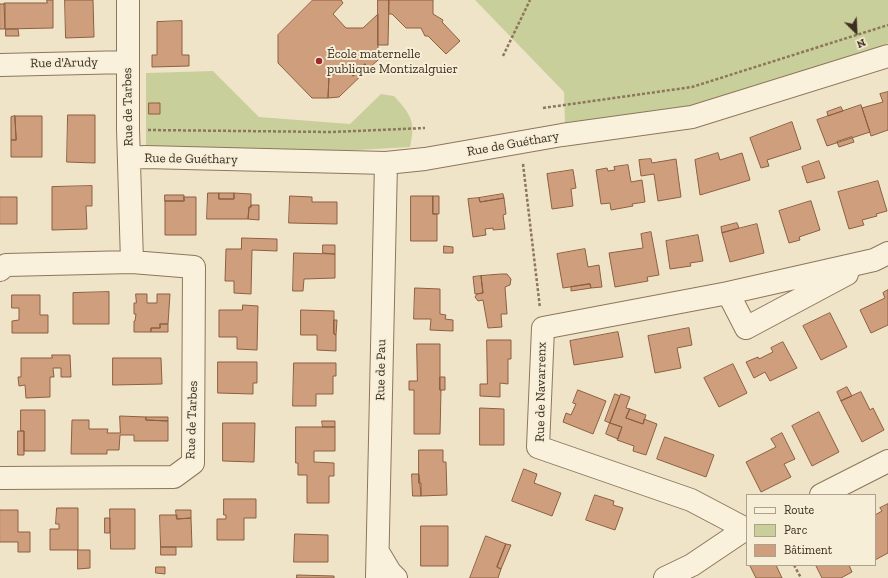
<!DOCTYPE html>
<meta charset="utf-8">
<style>
body{margin:0}
#map{position:relative;width:888px;height:578px;overflow:hidden;background:#f0e4c8;font-family:"Zilla Slab",serif}
canvas{display:block}
.legend{position:absolute;left:746px;top:494px;width:130px;height:72px;box-sizing:border-box;background:#f7eed8;border:1px solid #ada18e;margin:0;padding:5px 7px;list-style:none;font-size:12px;color:#3d2e20}
.legend li{display:flex;align-items:center;gap:8px;height:20px}
.legend b{width:20px;border:1px solid #ada18e}
.north{position:absolute;left:836px;top:12px;width:40px;height:40px;-webkit-text-stroke:3px #f7eed8;paint-order:stroke;rotate:156deg;font-size:11px;font-weight:700;line-height:16px;text-align:center;color:#3d2e20}
.north::after{content:'';display:block;margin:auto;width:14px;height:18px;background:#3d2e20;clip-path:polygon(50% 0,100% 100%,50% 72%,0 100%)}
</style>
<div id="map">
<canvas width="888" height="578"></canvas>
<ul class="legend">
<li><b style="height:5px;background:#faf1dc"></b>Route</li>
<li><b style="height:11px;background:#c9cf9b"></b>Parc</li>
<li><b style="height:11px;background:#cf9f7d"></b>Bâtiment</li>
</ul>
<div class="north">N</div>
</div>
<script>
const c = document.querySelector('canvas').getContext('2d');
c.lineJoin = 'round';
function fillPath(path, color) { c.fillStyle = color; c.fill(path, 'evenodd'); }
function stroke(path, color, width, dash) { c.strokeStyle = color; c.lineWidth = width; c.lineCap = dash ? 'butt' : 'round'; c.setLineDash(dash || []); c.stroke(path); }
function drawText(font, color, halo, rows, align = 'center') {
  c.font = font + ' "Zilla Slab",serif'; c.lineWidth = 4; c.setLineDash([]); c.textBaseline = 'middle'; c.strokeStyle = halo; c.fillStyle = color; for (const [text, x, y, turn = 0] of rows) {
    c.save(); c.translate(x, y); c.rotate((+turn || 0) * Math.PI / 180); c.textAlign = isNaN(turn) ? turn : align; if (halo) c.strokeText(text, 0, 0); c.fillText(text, 0, 0); c.restore();
  }
}
fillPath(new Path2D(`
 M475 0H888V43L884 46 692 106 565 126 564 92Z
 M213 71 259 117 350 124 381 94 394 96C411 115 416 121 410 147L340 151 146 146V73Z`), '#c9cf9b');
const building = new Path2D(`
 M47 0H53V28L5 29 4 3H47Z
 M65 0H93L94 37 66 38Z
 M313 0H341L343 3 333 14 346 28H363L378 14V60L369 68 365 64 353 76 343 66 333 75H329L328 98H312L278 63V35Z
 M378 0H389L388 45H378Z
 M389 0H433V14L443 20 442 22 460 41 446 54 428 36H425L421 28H406L392 14H389Z
 M0 4H5V29H0Z
 M182 21V55H189V66L152 67V55H157V22Z
 M6 29H18L19 36H6Z
 M365 64 369 68 339 97 328 98 329 75H333L343 66 353 76Z
 M888 92V130L871 136 862 108 883 102 880 94Z
 M149 103H160V114H149Z
 M861 105 870 132 827 146 817 120Z
 M841 107 843 111 828 116 827 112Z
 M68 115H95V163L67 162Z
 M15 116 16 140H11V117Z
 M15 116H42V157H11V140H16Z
 M792 122 801 149 767 160 769 166 761 168 750 138Z
 M852 137 854 142 839 147 837 142Z
 M718 153 720 160 742 153 750 180 700 195 695 160Z
 M651 159 652 163 676 159 681 197 658 201 654 174 641 176 639 160Z
 M819 161 825 178 807 183 802 167Z
 M628 165 631 182 642 180 645 202 632 204 633 206 611 210 610 203 601 204 596 170 607 168 608 171 615 170 614 167Z
 M573 170 576 188 571 189 573 206 552 209 547 174Z
 M878 181 887 211 876 214 877 216 862 220 864 225 849 229 838 192Z
 M92 186V206H86L87 229 52 230V187Z
 M208 193H219V199H234V193L251 194V207H249L248 219H207Z
 M219 193H234V199H219Z
 M503 194 504 198 480 202 479 198Z
 M165 195H184V201H165Z
 M290 196 312 197V202H337V224L289 223Z
 M411 196H433V214H437V241H411Z
 M433 196H439V214H433Z
 M0 197H17V224H0Z
 M184 197H196V235H165V201H184Z
 M479 198 480 202 504 198 506 214 503 215 505 229 493 230V228L485 229 486 235 473 237 468 199Z
 M811 201 820 230 799 237 800 240 789 243 779 211Z
 M251 205H259V220L248 219 249 207H251Z
 M737 223 739 228 722 233 721 227Z
 M757 224 764 253 730 262 722 233Z
 M651 232 659 275 647 277 648 281 615 287 609 253 643 248 641 234Z
 M698 235 703 261 690 263 691 266 670 269 666 241Z
 M242 238 277 239V251L252 250 251 294 234 293V281H225L226 249H241Z
 M323 245H335V254L323 253Z
 M444 246 453 247V253H444Z
 M585 249 588 267 599 265 602 287 591 288 590 284 563 288 557 254Z
 M294 253 335 254V278L304 279 303 291H293Z
 M501 274H507L511 279 510 285 505 287 507 314H501L502 327 488 328 483 300 478 301 475 297 477 294 483 293 481 276Z
 M481 276 483 293 475 294 473 277Z
 M590 284 591 288 571 291V287Z
 M415 288 440 289V314L446 315 445 319 453 320V331L430 330 431 319H414Z
 M888 290V325L871 333 860 310 885 298 883 293Z
 M109 292V324H73V293Z
 M136 294H147V303H157V294H170L168 324H160V328H151V332H134V321H135L136 314H134V303H136Z
 M12 295H40V315H48V333H12V321L19 320V308H12Z
 M243 305 258 306 257 350 237 349V337H219V310H242Z
 M301 310 334 311V334L336 335V351L317 350V335H301Z
 M830 313 847 347 821 360 803 326Z
 M334 320H337L336 335 334 334Z
 M160 324H168V332H151V328H160Z
 M689 328 692 345 677 348 681 368 655 373 648 336Z
 M618 332 623 357 574 365 570 341Z
 M487 340H511V359H508V384L500 383V397L480 396V384H487Z
 M783 342 797 368 770 381 765 372 754 378 746 362 758 357 759 359 773 352 771 348Z
 M417 344H440V390H441L440 434H414V390H409V381H417Z
 M52 355H70L71 377H61V368H53L54 377H50V397L26 398 25 385 19 386 18 377H21V358H52Z
 M113 358H161L162 384 113 385Z
 M218 362H257V383H253V394L218 393Z
 M294 363H336V376H333V394H316V406H293Z
 M733 364 747 393 719 407 704 378Z
 M440 377H445V390H440Z
 M847 387 852 396 841 401 837 392Z
 M578 390 606 401 593 434 563 422 566 413 571 415 576 404 573 403Z
 M861 392 870 410 873 408 884 430 862 442 841 401Z
 M615 394 620 396 610 423 605 421Z
 M621 394 630 397 626 408 630 409 626 418 643 424 644 419 657 424 646 455 633 451 634 446 617 440 622 427 610 423Z
 M480 408 504 409V445H480Z
 M630 409 646 415 643 424 626 418Z
 M21 410H45V451H24V431H21Z
 M819 412 839 452 812 466 792 426Z
 M120 416 146 417V420L168 421V441H134V435H120L119 450H107V454H71L72 420H89V429H108L107 433H120Z
 M146 417H168V421L146 420Z
 M322 421H335V427H323Z
 M223 423H255L254 462 223 461Z
 M610 423 622 427 618 439 606 434Z
 M296 427H335V451H314V462L334 463V476H329V503H307V475H298V463H296Z
 M18 431H24V455H18Z
 M782 433 795 459 784 464 791 477 761 492 746 462 776 447 771 439Z
 M665 437 714 455 706 477 657 459Z
 M419 450H443V462H446L447 495 421 496V483H419Z
 M524 469 537 474 534 483 561 493 552 516 512 501Z
 M412 474H419L421 496H413Z
 M595 495 614 501 613 505 623 508 615 530 586 520Z
 M224 499H256V518H244V540H217V519H226V515H224Z
 M888 504V553L875 560V515L882 511 880 508Z
 M57 508H78V550H50V529H59V524H56Z
 M110 509H135V549H111Z
 M0 510H18V532H30V552H18V542H0Z
 M176 510H191V518L177 519Z
 M160 515H177V519L191 518 192 547H161Z
 M105 518H110V533H105Z
 M421 526H448V566H421Z
 M295 534 328 535V562H294Z
 M486 536 506 544 497 567 501 569 498 578H470Z
 M506 544 511 545 501 569 497 567Z
 M161 547H176V555H161Z
 M78 550H90V568L78 569Z
 M751 565H776L782 578H756L750 566Z
 M819 565H849L852 572 841 578H822L816 566Z
 M156 567H165V574L156 573Z
 M297 575 334 576V578H297Z`);
fillPath(building, '#cf9f7d');
stroke(building, '#8d5f41', 1);
const minor = new Path2D(`
 M128 0V129L132 262
 M0 65 128 62
 M129 158 145 157 386 163 425 159 562 135 692 117 888 56
 M0 270 6 265 132 262 194 267 193 463 174 477 0 478
 M728 293 746 328 847 274
 M821 495 888 461
 M746 529 691 500 538 447 543 328 728 293 874 260 888 253
 M378 552 390 572 396 578
 M377 578 386 163
 M665 578 692 565 747 528`);
stroke(minor, '#8d765c', 24);
stroke(new Path2D(`
 M503 56 530 0
 M543 108 692 87 888 25
 M148 130 332 132 425 128
 M523 164 540 308
 M794 565 801 578`), '#8d765c', 2.5, [3, 2]);
stroke(minor, '#faf1dc', 22);
for (const [x, y, r, color] of [
 [319,61,4,"#9e2a2b"]
]) { const dot = new Path2D(); dot.arc(x, y, r, 0, 2 * Math.PI); c.fillStyle = color; c.fill(dot); stroke(dot, '#f7eed8', 1.5); }
drawText('13px', '#3d2e20', '#f7eed8', [
 ["École maternelle",327,54],
 ["publique Montizalguier",327,69]
], 'left');
drawText('13px', '#3d2e20', '#f7eed8', [
 ["Rue d'Arudy",64,63,-1],
 ["Rue de Tarbes",128,107,-91],
 ["Rue de Guéthary",513,144,-10],
 ["Rue de Guéthary",191,159,1],
 ["Rue de Pau",381,370,-89],
 ["Rue de Navarrenx",541,392,-89],
 ["Rue de Tarbes",192,420,-88]
]);
</script>
